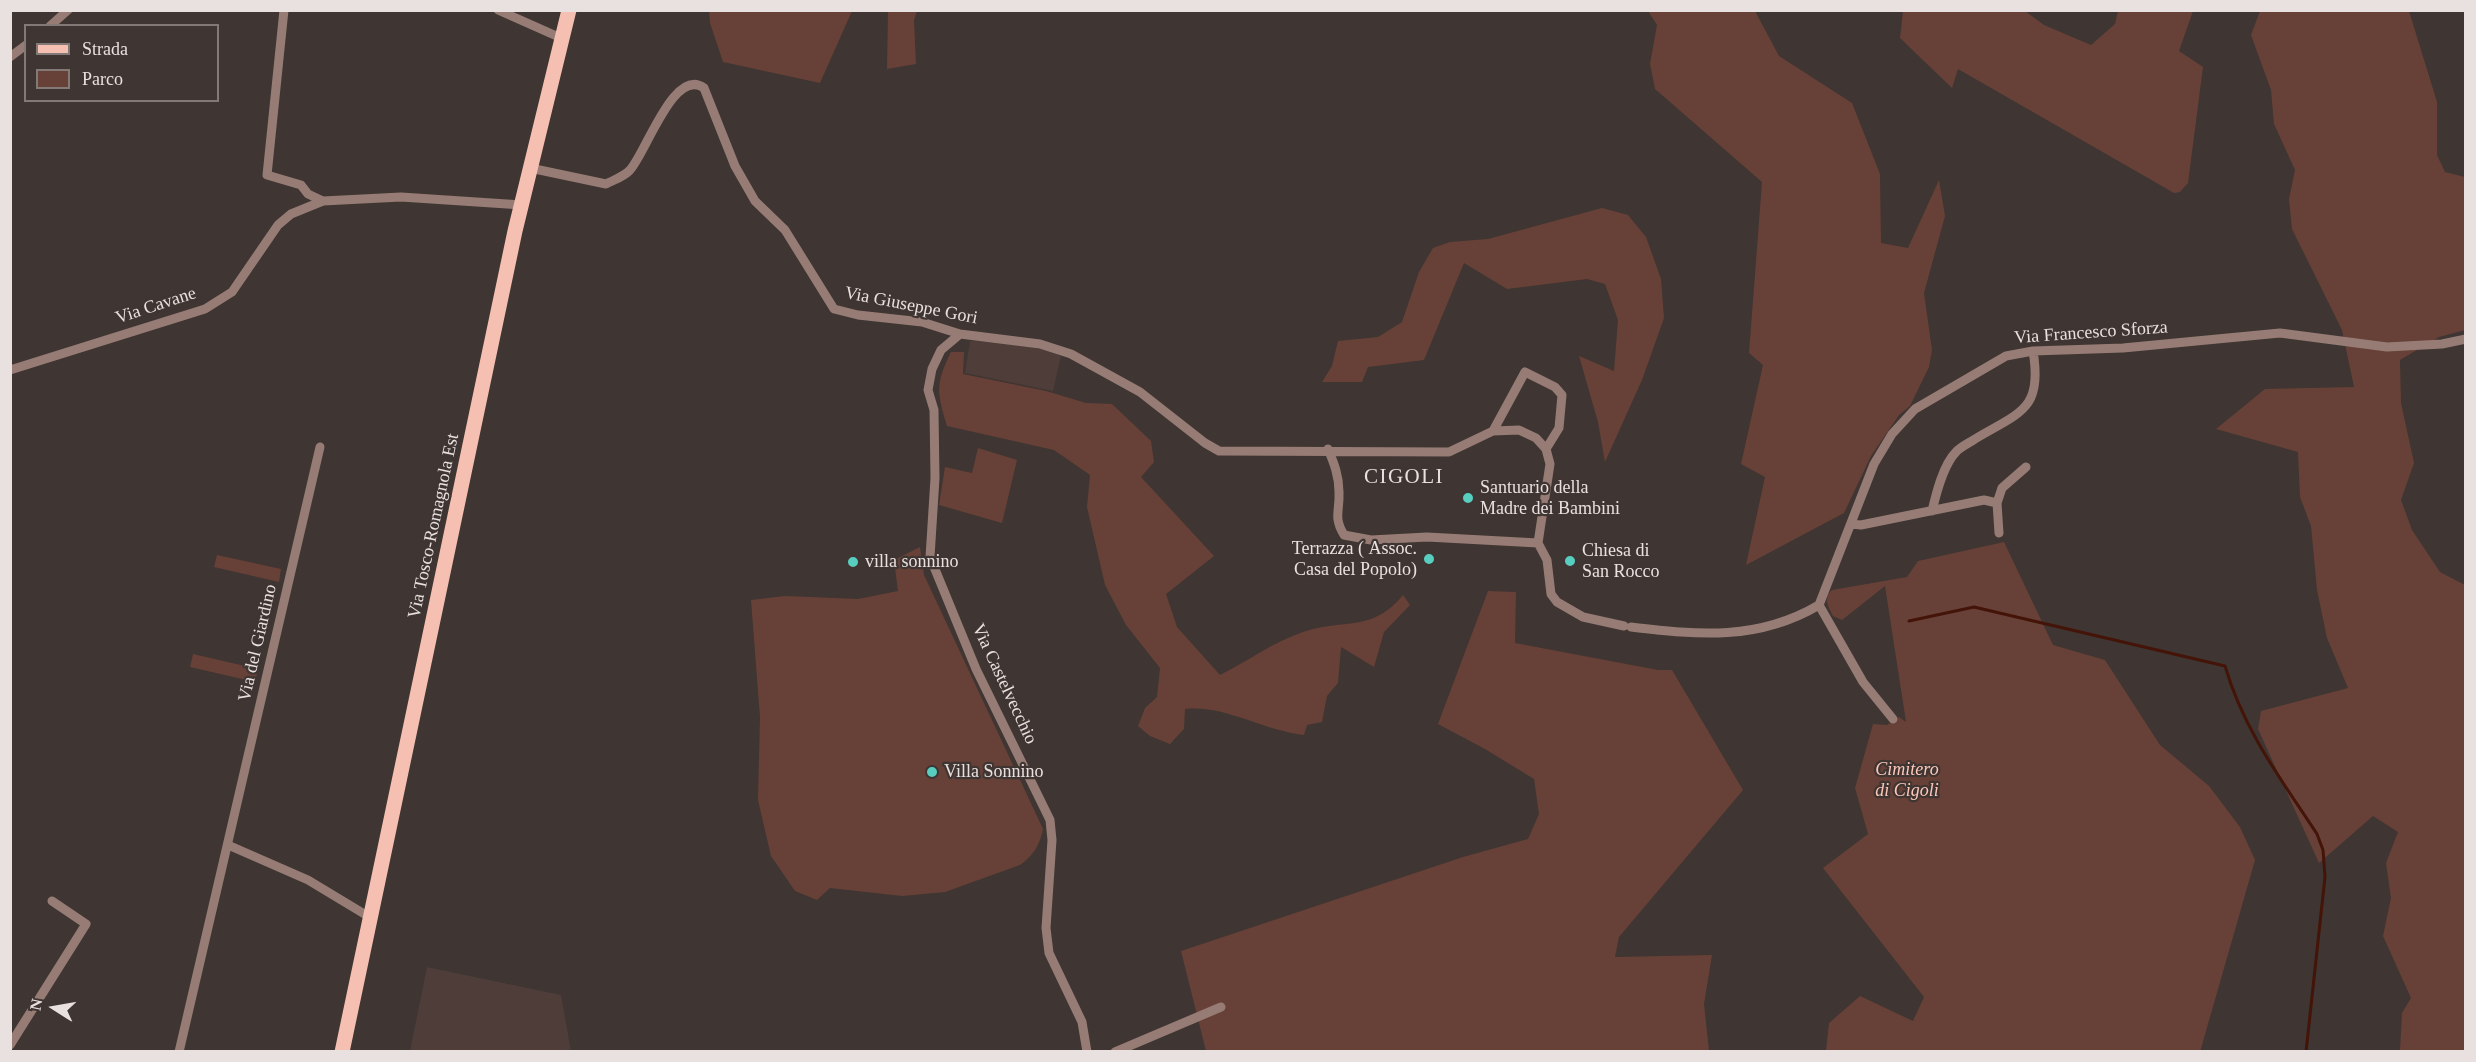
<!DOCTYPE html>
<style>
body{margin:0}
#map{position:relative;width:2476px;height:1062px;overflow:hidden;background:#3f3532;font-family:Georgia,serif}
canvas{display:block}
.frame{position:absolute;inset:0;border:12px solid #e8e1df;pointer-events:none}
.legend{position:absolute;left:24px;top:24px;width:195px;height:78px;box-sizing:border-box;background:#3f3532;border:2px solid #837a77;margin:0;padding:8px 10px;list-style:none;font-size:18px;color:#e8e1df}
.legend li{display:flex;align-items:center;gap:12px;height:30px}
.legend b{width:30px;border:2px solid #837a77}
.north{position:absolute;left:24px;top:978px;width:60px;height:60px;-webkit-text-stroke:4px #3f3532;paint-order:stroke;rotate:281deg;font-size:16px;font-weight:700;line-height:24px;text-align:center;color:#e8e1df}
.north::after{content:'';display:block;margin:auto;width:21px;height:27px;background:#e8e1df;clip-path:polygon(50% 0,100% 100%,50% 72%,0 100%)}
</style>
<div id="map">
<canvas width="2476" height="1062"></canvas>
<div class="frame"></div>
<ul class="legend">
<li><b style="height:8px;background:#f5bfb1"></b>Strada</li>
<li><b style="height:16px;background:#674137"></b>Parco</li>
</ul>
<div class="north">N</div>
</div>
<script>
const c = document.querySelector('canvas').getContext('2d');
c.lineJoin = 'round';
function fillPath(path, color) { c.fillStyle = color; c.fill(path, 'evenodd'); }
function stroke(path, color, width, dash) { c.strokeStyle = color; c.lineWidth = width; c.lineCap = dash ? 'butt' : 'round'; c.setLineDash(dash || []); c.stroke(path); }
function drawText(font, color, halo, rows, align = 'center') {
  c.font = font + ' Georgia,serif'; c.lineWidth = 4.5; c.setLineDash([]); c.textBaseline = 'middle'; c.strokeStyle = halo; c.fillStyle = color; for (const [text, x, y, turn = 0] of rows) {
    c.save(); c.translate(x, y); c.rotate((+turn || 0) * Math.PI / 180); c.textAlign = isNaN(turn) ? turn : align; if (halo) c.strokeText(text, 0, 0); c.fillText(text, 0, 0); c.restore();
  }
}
fillPath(new Path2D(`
 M981 340 1042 349 1061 356 1053 391 965 373 970 341Z
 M427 967 561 995 571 1051H410Z`), '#4e3d38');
fillPath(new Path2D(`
 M709 11V10L852 11 820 83 723 62 710 23Z
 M888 11H917L914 20 916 64 887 69Z
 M1648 11H1755L1779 56 1852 103 1880 174 1881 243 1908 248 1939 180 1945 216 1924 293 1932 350 1929 367 1910 406 1899 415 1871 456 1844 513 1746 565 1765 477 1741 464 1763 365 1749 353 1762 182 1655 89 1650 64 1657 25Z
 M1903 11H2025L2044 25 2091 45 2115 24 2118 11H2193L2179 51 2203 67 2188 183 2180 192 2174 193 1958 69 1952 88 1900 38Z
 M2260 11H2409L2437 102V155L2445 172 2465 177V330L2439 337 2400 360 2401 403 2414 463 2401 500 2412 530 2440 572 2465 585V1051H2400L2402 1013 2411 998 2383 936 2391 898 2386 863 2398 832 2373 816 2319 863 2258 729 2261 711 2348 688 2327 638 2317 590 2311 526 2300 497 2298 452 2216 429 2265 389 2354 387 2342 330 2292 229 2289 199 2295 170 2274 124 2271 90 2251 35Z
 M1602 208 1628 215 1646 237 1661 279 1664 318 1642 380 1605 462 1598 422 1579 356 1614 371 1618 320 1605 284 1587 279 1507 289 1464 263 1424 360 1368 367 1362 382H1322L1332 366 1338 341 1378 337 1402 322 1419 272 1433 248 1450 242 1488 239Z
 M951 352H964L963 374 1046 391 1086 403 1112 404 1151 441 1154 462 1141 477 1214 556 1166 594 1177 627 1220 675C1248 661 1273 642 1303 632 1345 618 1372 633 1403 595L1410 605 1384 632 1374 667 1341 647 1338 683 1327 696 1322 722 1307 725 1304 735C1264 731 1226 705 1185 709L1184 729 1170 744 1150 736 1138 726 1145 708 1157 697 1160 668 1126 625 1105 585 1087 507 1090 475 1054 450 947 426C937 393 935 384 951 352Z
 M978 448 1017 460 1002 523 939 505 945 467 972 473Z
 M2004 542 2053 645 2105 660 2160 745 2209 786 2240 827 2255 860 2200 1052 1826 1051 1829 1023 1860 996 1913 1021 1924 997 1823 868 1868 834 1855 788 1873 724 1887 725 1899 717 1906 722 1885 586 1842 620 1833 616C1828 606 1823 598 1832 590L1907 577 1918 561Z
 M920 547 924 575 1043 829C1040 845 1033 856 1020 865L945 892 902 896 830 888 817 900 795 891 771 856 758 800 760 717 751 600 785 596 858 599 898 591 894 560Z
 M217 555 281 569 279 582 214 567Z
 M1488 591 1516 592 1515 643 1658 670H1672L1743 790 1619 937 1615 957 1712 955 1704 1004 1709 1051H1206L1181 951 1463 857 1528 839 1539 814 1534 779 1485 749 1438 724Z
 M193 654 258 669 255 682 190 667Z`), '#674137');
stroke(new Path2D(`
 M1909 621 1974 607 2225 666C2244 731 2281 779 2317 834L2323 850 2325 877 2306 1052`), '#441408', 3);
stroke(new Path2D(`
 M284 10 267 175 301 185 308 194 323 201
 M498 10 561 38
 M50 26 68 10
 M10 57 26 45
 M530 168 606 184C614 180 625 176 630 170 646 153 674 66 704 88L735 166 755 201 785 230 834 309 858 315 922 322 960 334 1040 344 1071 354 1140 392 1205 443 1219 451 1449 452 1493 431 1519 430 1536 438 1546 449 1550 464 1538 543 1547 560 1551 594 1557 602 1583 617 1624 626
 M960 334 941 350 932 369 928 390 934 410 935 478 930 557 976 669 1050 820 1052 840 1046 928 1049 953 1082 1022 1087 1052
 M10 370 205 309 232 292 278 225 291 214 323 201 401 197 522 205
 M1493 431 1525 372 1555 387 1562 395 1559 428 1546 449
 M1328 449C1334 463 1339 476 1339 492 1340 511 1333 517 1344 535L1371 540 1427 537 1538 543
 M1997 503 1999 533
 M1932 511C1936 494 1943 465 1956 452 1960 447 1969 443 1975 439 2020 412 2043 410 2033 351
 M1851 524 1861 525 1984 500 1997 503 2002 488 2026 467
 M1819 605 1863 682 1893 719
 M1631 627C1699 635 1758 641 1819 605L1874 464 1892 434 1915 409 2006 356 2033 351 2123 348 2280 333 2387 347 2442 344 2466 339
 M228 845 308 880 371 918
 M10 1045 86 924 52 901
 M179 1052 320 447
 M1115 1052 1221 1007`), '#967c75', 9);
stroke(new Path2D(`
 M342 1052 515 231 569 10`), '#f5bfb1', 15);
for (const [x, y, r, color] of [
 [1468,498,6,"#58cec0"],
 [1429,559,6,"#58cec0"],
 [1570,561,6,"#58cec0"],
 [853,562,6,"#58cec0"],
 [932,772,6,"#58cec0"]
]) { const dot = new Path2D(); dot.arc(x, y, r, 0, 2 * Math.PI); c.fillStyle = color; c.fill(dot); stroke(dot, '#3f3532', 2); }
drawText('18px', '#e8e1df', '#3f3532', [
 ["Via Cavane",156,306,-18],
 ["Via Giuseppe Gori",911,306,11],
 ["Via Francesco Sforza",2091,333,-4],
 ["Via Tosco-Romagnola Est",434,526,-78],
 ["Via del Giardino",258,643,-77],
 ["Via Castelvecchio",1004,684,65]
]);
drawText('18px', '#e8e1df', '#3f3532', [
 ["Santuario della",1480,488],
 ["Madre dei Bambini",1480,509],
 ["Terrazza ( Assoc.",1417,549,"right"],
 ["Casa del Popolo)",1417,570,"right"],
 ["Chiesa di",1582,551],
 ["San Rocco",1582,572],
 ["villa sonnino",865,562],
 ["Villa Sonnino",944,772]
], 'left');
drawText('italic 18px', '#fdc7b9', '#3f3532', [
 ["Cimitero",1907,770],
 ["di Cigoli",1907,791]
]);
c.letterSpacing = '1.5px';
drawText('21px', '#e8e1df', '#3f3532', [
 ["CIGOLI",1404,477]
]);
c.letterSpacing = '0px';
</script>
